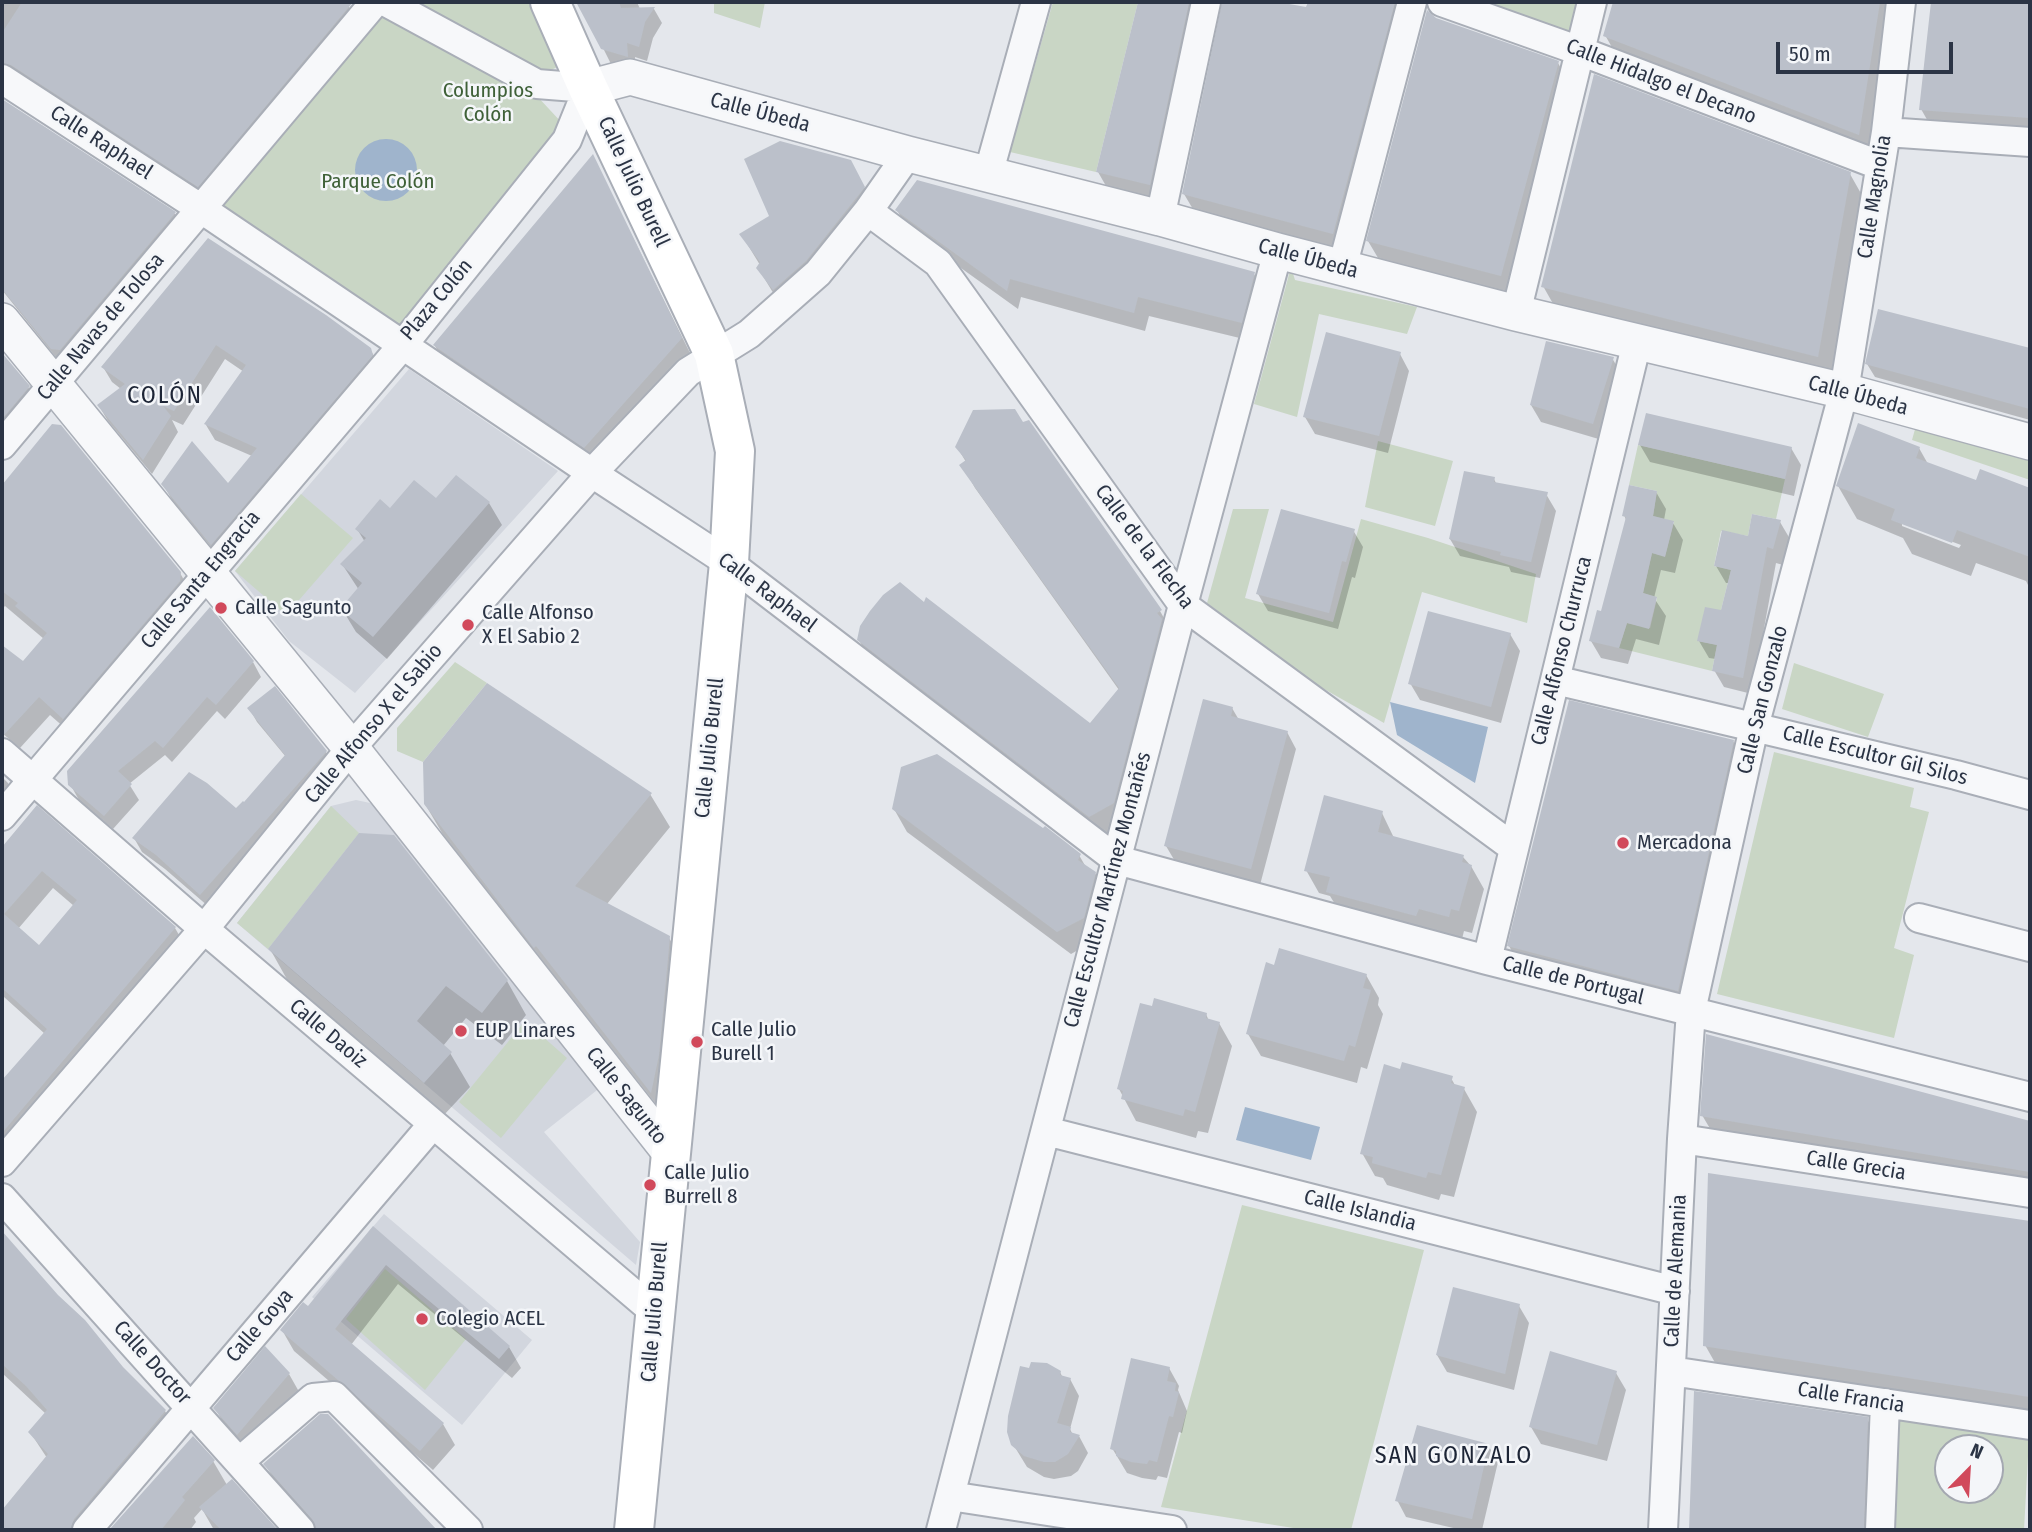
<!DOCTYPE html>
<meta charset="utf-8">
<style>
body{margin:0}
#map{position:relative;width:2032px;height:1532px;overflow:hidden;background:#e4e7ec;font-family:"Fira Sans Condensed",sans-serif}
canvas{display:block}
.frame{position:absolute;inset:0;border:4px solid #2b3445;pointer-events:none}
.north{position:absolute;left:1934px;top:1434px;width:70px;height:70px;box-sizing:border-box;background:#f4f6f9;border:2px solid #a4a8b1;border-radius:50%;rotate:24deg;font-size:19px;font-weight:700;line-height:28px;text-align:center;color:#2b3445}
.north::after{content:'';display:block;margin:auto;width:24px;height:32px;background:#d1495b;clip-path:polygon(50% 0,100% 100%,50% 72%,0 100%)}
.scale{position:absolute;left:1776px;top:42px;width:177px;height:32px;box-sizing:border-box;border:4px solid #2b3445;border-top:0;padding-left:9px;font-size:21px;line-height:24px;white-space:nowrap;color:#2b3445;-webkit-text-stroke:5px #f4f6f9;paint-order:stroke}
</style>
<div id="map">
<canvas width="2032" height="1532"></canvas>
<div class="frame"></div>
<div class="north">N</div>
<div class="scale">50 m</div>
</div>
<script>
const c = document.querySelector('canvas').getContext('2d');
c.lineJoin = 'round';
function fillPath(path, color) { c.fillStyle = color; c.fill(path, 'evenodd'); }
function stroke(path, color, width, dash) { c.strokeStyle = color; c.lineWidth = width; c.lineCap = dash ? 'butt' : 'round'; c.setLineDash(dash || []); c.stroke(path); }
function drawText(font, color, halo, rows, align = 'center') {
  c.font = font + ' "Fira Sans Condensed",sans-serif'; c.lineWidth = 5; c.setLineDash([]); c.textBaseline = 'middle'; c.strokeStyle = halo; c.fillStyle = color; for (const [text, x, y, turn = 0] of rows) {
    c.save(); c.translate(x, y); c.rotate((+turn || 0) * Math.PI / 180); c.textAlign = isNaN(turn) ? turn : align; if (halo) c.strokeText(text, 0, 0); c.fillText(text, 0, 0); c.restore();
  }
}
fillPath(new Path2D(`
 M409 369 558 471 355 693 289 641 235 571Z
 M356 800 384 806 601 1087 544 1132 640 1242 636 1265 237 923 331 806Z
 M384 1214 532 1340 462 1425 312 1297Z`), '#d2d6de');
fillPath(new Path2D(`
 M410 2H534L562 65 542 74Z
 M714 2H765L760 28 714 13Z
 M1053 2H1138L1096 172 1010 152Z
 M1481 2H1580L1572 32Z
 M380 9 536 95 563 124 399 331 217 205Z
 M1291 267 1295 280 1417 307 1407 334 1319 314 1297 417 1254 404Z
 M1917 422 2030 452V480L1912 440Z
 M1378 441 1453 461 1435 526 1365 507Z
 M1638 445 1785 479 1776 519 1752 514 1748 536 1721 531 1714 566 1731 570 1721 610 1698 641 1717 645 1712 671 1619 648 1627 623 1650 628 1657 598 1643 593 1652 553 1665 556 1674 522 1653 516 1657 491 1629 485Z
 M301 494 353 538 286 615 235 571Z
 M1233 509H1269L1245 598 1333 622 1361 519 1428 538 1536 574 1527 623 1422 592 1384 723 1317 685 1207 603Z
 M455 662 487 683 423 762 397 751V728Z
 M1794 663 1884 694 1868 737 1782 709Z
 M1774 752 1914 788 1910 807 1929 812 1894 948 1914 955 1894 1038 1717 994Z
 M331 806 359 833 268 949 237 923Z
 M525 1021 567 1058 501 1138 459 1102Z
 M1242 1205 1424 1250 1351 1530H1306L1161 1507Z
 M385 1269 466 1339 425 1390 346 1319Z
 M1897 1417 2029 1438 2024 1530H1894ZM1948 1448H1990V1490H1948Z`), '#c9d6c5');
fillPath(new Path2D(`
 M355 170a31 31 0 1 1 62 0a31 31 0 1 1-62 0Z
 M1390 702 1488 727 1475 783 1397 735Z
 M1245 1107 1320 1127 1311 1160 1236 1140Z`), '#9fb4cc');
fillPath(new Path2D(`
 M2 2H342L349 7 358 23 207 202 2 82Z
 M580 2H637L640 9H654L662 23 653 38 647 61 635 57 636 71 611 64Z
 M1140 2H1206L1162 205 1110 193 1098 172Z
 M1224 2H1268L1362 20 1366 2H1399L1346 256 1197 216 1184 194Z
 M1614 2H1896L1871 156 1618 58 1605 35Z
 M1932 2H2030V139L1934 132 1921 109Z
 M1436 19 1558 63 1571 86 1513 298 1381 263 1368 241Z
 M2 101 175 214 184 230 62 365 2 290Z
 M593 157 694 361 597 468 448 367 435 346Z
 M1850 174 1863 197 1830 379 1556 309 1543 286Z
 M863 185 877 211 788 312 772 291 758 268 760 265 741 234Z
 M897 210 1254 274 1265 293 1252 341 1149 316 1145 331 1021 297 1018 309 908 230Z
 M208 240 370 349 379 365 221 559 172 500 163 484 228 486 252 456 215 440 206 425 244 372 225 359 183 425 172 420 178 432 152 474 108 421 99 406 121 389 112 382 103 367Z
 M1880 311 2030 349V420L1875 377 1867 364Z
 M1400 354 1409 371 1388 453 1315 434 1305 417Z
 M2 355 28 387 38 404 2 446Z
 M1612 358 1622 375 1602 440 1541 422 1531 405Z
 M1028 422 1160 611 1173 634 1127 826 1103 839 872 663 859 640 1090 726 1119 690 975 488 962 465 966 462 957 447Z
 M53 426 180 573 191 592 74 736 50 715 20 748 2 733V647L23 664 44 639 5 606 2 609V487Z
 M1640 445 1791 448 1801 465 1794 496 1650 462Z
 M1919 448 1928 464 1977 482 1981 471 2030 490V589L2026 581 1976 563 1971 576 1912 554 1903 538 1857 519 1838 486ZM1902 523 1961 545 1959 548 1902 526Z
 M1494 479 1497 485 1546 494 1556 511 1540 578 1511 572 1509 567 1460 556 1450 539Z
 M1656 492 1666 509 1664 520 1673 523 1683 540 1675 573 1661 570 1654 598 1666 616 1659 645 1636 639 1628 664 1601 658 1591 641 1602 613 1626 520 1624 515Z
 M437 500 489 503 502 525 387 659 356 632 342 609 359 590 342 564 365 542 357 529 390 510Z
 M1780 522 1790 539 1783 565 1776 563 1752 694 1724 687 1714 670 1716 659 1709 658 1699 641 1723 612 1730 583H1726L1716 566 1749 538Z
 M1353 530 1363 547 1355 578 1352 577 1338 629 1268 611 1258 594Z
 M1510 634 1520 651 1501 723 1420 700 1410 683Z
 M253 662 261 677 225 719 217 711 172 762 165 755 129 784 139 800 113 829 79 800 70 784Z
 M249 708 326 752 334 766 209 907 165 869 142 852 134 838 236 811 244 804 286 757 257 722Z
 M1232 708 1239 720 1287 732 1296 749 1260 885 1176 863 1166 846Z
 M1733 741 1746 764 1691 1013 1522 969 1509 946Z
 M2 777 8 783 19 802 2 823Z
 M650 794 670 827 607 904 669 938 689 972 671 1123 556 978 554 980 445 838 425 804Z
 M37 808 175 928 186 947 2 1165V1082L45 1034 4 997 2 999V849ZM53 888 74 906 39 948 18 929Z
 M894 809 1079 855 1087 869 1095 873 1108 896 1096 940 1071 954 907 832Z
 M1382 813 1394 838 1463 857 1471 866 1484 889 1472 933 1464 931 1462 939 1341 914 1330 896 1319 893 1306 870Z
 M270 949 507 981 526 1015 502 1045 466 1018 443 1046 450 1053 470 1087 444 1115 289 983Z
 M1275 967 1366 975 1379 998 1378 1005 1383 1014 1367 1069 1361 1067 1357 1083 1261 1056 1248 1034Z
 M1206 1014 1209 1021 1219 1023 1232 1046 1208 1133 1198 1131 1196 1138 1136 1121 1119 1089Z
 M1708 1036 2030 1123V1202L1722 1149 1702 1115Z
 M1401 1071 1451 1078 1456 1087 1464 1089 1477 1112 1454 1197 1441 1194 1439 1200 1387 1185 1383 1178 1375 1176 1362 1153Z
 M1709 1175 2030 1223V1417L1718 1368 1705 1345Z
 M373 1229 509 1347 521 1368 512 1378 398 1284 351 1345 443 1424 455 1445 433 1470 294 1351 282 1330 308 1308Z
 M2 1234 122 1368 165 1411 177 1432 94 1530H2V1513L47 1458 30 1432 46 1414 2 1373Z
 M1519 1306 1529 1323 1514 1390 1447 1372 1437 1355Z
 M1169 1368 1179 1386 1178 1390 1187 1411 1182 1433 1179 1432 1167 1478 1158 1476 1156 1480 1142 1478 1127 1473 1112 1448Z
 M1030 1370 1060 1372 1063 1378 1070 1379 1079 1396 1070 1429 1073 1435 1079 1436 1088 1453 1078 1471 1071 1476 1054 1479 1044 1477 1027 1467 1016 1449Z
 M1616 1373 1626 1390 1607 1461 1541 1444 1531 1427Z
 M289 1374 302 1397 251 1456 228 1431 215 1408Z
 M1696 1393 1867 1419 1881 1445 1878 1530H1691Z
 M327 1415 435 1530H317L278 1486 265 1464Z
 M193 1438 213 1461 227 1485 231 1481 276 1530H214L202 1509 194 1518 196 1522 190 1530H111Z
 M1488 1445 1498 1462 1482 1530H1462L1406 1517 1397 1500Z`), '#0003');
fillPath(new Path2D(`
 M22 2H353L198 187 11 65 2 63V33Z
 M576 2H619L621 8 655 7 645 22 639 47 627 43 628 57 601 49Z
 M1138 2H1189L1150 185 1096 172Z
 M1222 2H1278L1306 7 1308 2H1395L1333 234 1182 194Z
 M1613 2H1880L1859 135 1603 36Z
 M1931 2H2030V118L1919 110Z
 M1427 10 1436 18 1559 61 1501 276 1366 241Z
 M1594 74 1851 172 1818 357 1541 287Z
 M2 99 176 212 60 350 51 349 2 289Z
 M780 141 851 160 865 187 806 261 773 290 756 268 760 262 739 234 769 216 744 159Z
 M593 154 682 338 584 448 433 345Z
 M917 180 1255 272 1242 323 1138 297 1134 313 1010 279 1007 291 895 210Z
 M208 238 326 315 371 348 373 355 211 545 161 484 192 441 228 483 257 448 204 424 246 365 216 345 174 411 163 406 171 416 143 460 97 405 125 384 101 367Z
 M1878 309 2030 348V409L1865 364Z
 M1326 332 1401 352 1379 436 1303 417Z
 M1546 341 1614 357 1593 424 1530 405Z
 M2 353 30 386 2 419Z
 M1015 409 1023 422 1029 420 1162 610 1157 613 1162 619 1114 803 1089 817 857 640 860 626 870 611 883 595 900 582 924 602 926 597 1090 723 1119 688 959 465 966 460 955 447 973 410Z
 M1646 413 1792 447 1785 479 1638 445Z
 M1858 423 1920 447 1916 458 1976 480 1980 469 2030 488V557L1957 530 1952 543 1891 520 1895 509 1836 486Z
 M52 424 61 425 181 572 180 581 63 719 39 697 2 737V645L23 661 47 633 15 606 18 603 2 591V485Z
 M1464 471 1495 477 1494 482 1548 492 1531 562 1500 555 1501 552 1449 539Z
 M456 475 490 502 373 637 340 609 362 583 340 564 366 538 355 529 380 499 390 508 414 480 436 498Z
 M1629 485 1657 491 1653 516 1674 521 1665 557 1652 553 1643 593 1657 597 1649 629 1627 623 1619 648 1589 641 1597 610 1601 611 1626 517 1622 516Z
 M1281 509 1355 529 1346 562 1342 561 1329 613 1256 594Z
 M1752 514 1781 520 1773 549 1767 547 1743 678 1712 671 1717 645 1697 641 1705 607 1721 610 1731 570 1714 566 1722 530 1748 536Z
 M210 607 254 661 216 705 207 697 163 748 155 741 118 771 132 784 104 816 68 785 67 771Z
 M1428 611 1511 633 1491 707 1408 684Z
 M487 683 652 793 575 886 670 936 659 1055 651 1093 536 946 534 948 424 804 423 762Z
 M275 686 327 751 200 895 156 855 132 838 189 772 207 783 236 808 243 801 244 802 285 755 247 708Z
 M1203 699 1233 707 1231 716 1288 731 1251 869 1164 846Z
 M1569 700 1734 740 1678 991 1507 946Z
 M937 754 1043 828 1045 826 1081 854 1078 860 1096 872 1084 918 1057 932 892 809 901 767Z
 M1324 795 1383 811 1378 832 1464 855 1462 862 1472 865 1459 911 1451 909 1449 917 1419 909 1416 916 1326 892 1330 877 1304 871Z
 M37 805 176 927 2 1133V1080L47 1029 2 988V847ZM42 871 77 900 39 945 4 914Z
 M359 833 394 835 508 980 482 1013 446 986 417 1021 452 1052 424 1083 268 949Z
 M1279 948 1367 974 1363 988 1371 990 1355 1047 1349 1045 1344 1061 1246 1034 1266 962 1274 965Z
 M1154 998 1207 1013 1206 1018 1220 1022 1195 1112 1185 1109 1183 1116 1121 1099 1123 1091 1117 1089 1140 1003 1152 1006Z
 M1706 1034 2030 1121V1172L1700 1116Z
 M1402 1062 1453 1076 1451 1083 1465 1087 1441 1175 1428 1172 1426 1178 1372 1163 1373 1157 1360 1154 1384 1064 1400 1069Z
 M1708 1173 2030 1221V1397L1703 1346Z
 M373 1226 510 1346 499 1359 386 1265 335 1329 444 1423 420 1451 280 1330 303 1302 308 1306Z
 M2 1231 58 1295 85 1320 123 1367 166 1410 74 1519 70 1530H2V1510L48 1454 28 1432 47 1410 26 1386 2 1364Z
 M1453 1287 1520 1304 1505 1374 1436 1355Z
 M265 1346 290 1373 237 1435 213 1408Z
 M1550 1351 1617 1371 1597 1445 1529 1427Z
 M1131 1358 1170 1367 1167 1381 1176 1383 1175 1391 1179 1392 1173 1417 1169 1416 1157 1462 1149 1460 1147 1464 1131 1462 1116 1456V1451L1110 1449Z
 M1031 1362 1047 1363 1061 1371 1060 1375 1071 1378 1057 1423 1071 1427 1070 1432 1080 1435 1068 1454 1055 1462H1044L1024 1456 1011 1445 1007 1432 1008 1416 1020 1366 1029 1368Z
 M1694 1391 1868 1417 1864 1530H1689Z
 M320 1414H328L437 1530H316L312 1519 263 1464Z
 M1417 1425 1489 1444 1472 1519 1395 1501Z
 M193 1436 215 1460 182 1497 185 1500 161 1530H109Z
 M232 1479 278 1530H221L199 1507Z`), '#bbc0ca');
const minor = new Path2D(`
 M1442 2 1580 51 1879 165
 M2 79 200 208 592 473 729 563 1117 860 1487 960 2030 1097
 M1886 132 2030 142
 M988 175 1036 2
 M868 211 938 263 1183 605 1514 848
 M1160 218 1206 2
 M1342 268 1412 2
 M1516 313 1592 2
 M2 445 375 2
 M1555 680 1956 775 2030 795
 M2 753 204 929 656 1313
 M2 816 402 346 567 140 588 88 537 84 386 2
 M1919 918 2030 947
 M1487 960 1637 342
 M1046 1131 1675 1291
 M1682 1139 2030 1193
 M2 1162 204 929 351 748 592 473 688 372 749 334 818 273 868 211 908 154
 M2 1198 300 1530
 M1671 1371 2030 1425
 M239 1462 313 1398 334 1396 468 1530
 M950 1496 1172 1530
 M87 1530 433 1124
 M941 1530 1183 605 1278 251
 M1663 1530 1682 1139 1691 1011 1754 727 1844 391 1886 132 1901 2
 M1880 1530 1885 1403`);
const tertiary = new Path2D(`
 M588 88 630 77 908 154 1160 218 1278 251 1516 313 1844 391 2030 442
 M2 321 351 748 669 1151`);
const secondary = new Path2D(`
 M550 2 588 88 714 354 735 451 729 563 634 1530`);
stroke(minor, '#a9aeb7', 32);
stroke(tertiary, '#a9aeb7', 38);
stroke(secondary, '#a9aeb7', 42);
stroke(minor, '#f7f8fa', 28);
stroke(tertiary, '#f7f8fa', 35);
stroke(secondary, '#fff', 38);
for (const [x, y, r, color] of [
 [221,608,7,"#d1495b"],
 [468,625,7,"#d1495b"],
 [1623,843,7,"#d1495b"],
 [461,1031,7,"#d1495b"],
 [697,1042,7,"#d1495b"],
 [650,1185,7,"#d1495b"],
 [422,1319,7,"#d1495b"]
]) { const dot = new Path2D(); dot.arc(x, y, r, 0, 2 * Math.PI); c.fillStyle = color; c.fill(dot); stroke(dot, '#f4f6f9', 2.5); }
drawText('21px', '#2b3445', '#f4f6f9', [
 ["Calle Hidalgo el Decano",1661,82,21],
 ["Calle Úbeda",760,113,15],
 ["Calle Raphael",101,143,33],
 ["Calle Julio Burell",633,182,65],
 ["Calle Magnolia",1875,197,-81],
 ["Calle Úbeda",1308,259,15],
 ["Plaza Colón",437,300,-50],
 ["Calle Navas de Tolosa",101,327,-50],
 ["Calle Úbeda",1858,396,15],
 ["Calle de la Flecha",1144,547,53],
 ["Calle Santa Engracia",201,580,-50],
 ["Calle Raphael",767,593,37],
 ["Calle Alfonso Churruca",1562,651,-76],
 ["Calle San Gonzalo",1763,700,-76],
 ["Calle Alfonso X el Sabio",374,724,-50],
 ["Calle Julio Burell",710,748,-84],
 ["Calle Escultor Gil Silos",1875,756,14],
 ["Calle Escultor Martínez Montañés",1108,890,-75],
 ["Calle de Portugal",1573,981,14],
 ["Calle Daoiz",328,1034,40],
 ["Calle Sagunto",626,1096,52],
 ["Calle Grecia",1856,1166,9],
 ["Calle Islandia",1360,1211,14],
 ["Calle de Alemania",1676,1271,-87],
 ["Calle Julio Burell",655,1312,-85],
 ["Calle Goya",260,1326,-49],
 ["Calle Doctor",152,1363,48],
 ["Calle Francia",1851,1398,9]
]);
drawText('21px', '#3f6138', '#f4f6f9', [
 ["Columpios",488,91],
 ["Colón",488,115],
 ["Parque Colón",378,182]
]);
drawText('21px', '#2b3445', '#f4f6f9', [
 ["Calle Sagunto",235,608],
 ["Calle Alfonso",482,613],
 ["X El Sabio 2",482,637],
 ["Mercadona",1637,843],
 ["Calle Julio",711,1030],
 ["Burell 1",711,1054],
 ["EUP Linares",475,1031],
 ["Calle Julio",664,1173],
 ["Burrell 8",664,1197],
 ["Colegio ACEL",436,1319]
], 'left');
c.letterSpacing = '2px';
drawText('24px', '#1d2536', '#f4f6f9', [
 ["COLÓN",165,396],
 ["SAN GONZALO",1454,1456]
]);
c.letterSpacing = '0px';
</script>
